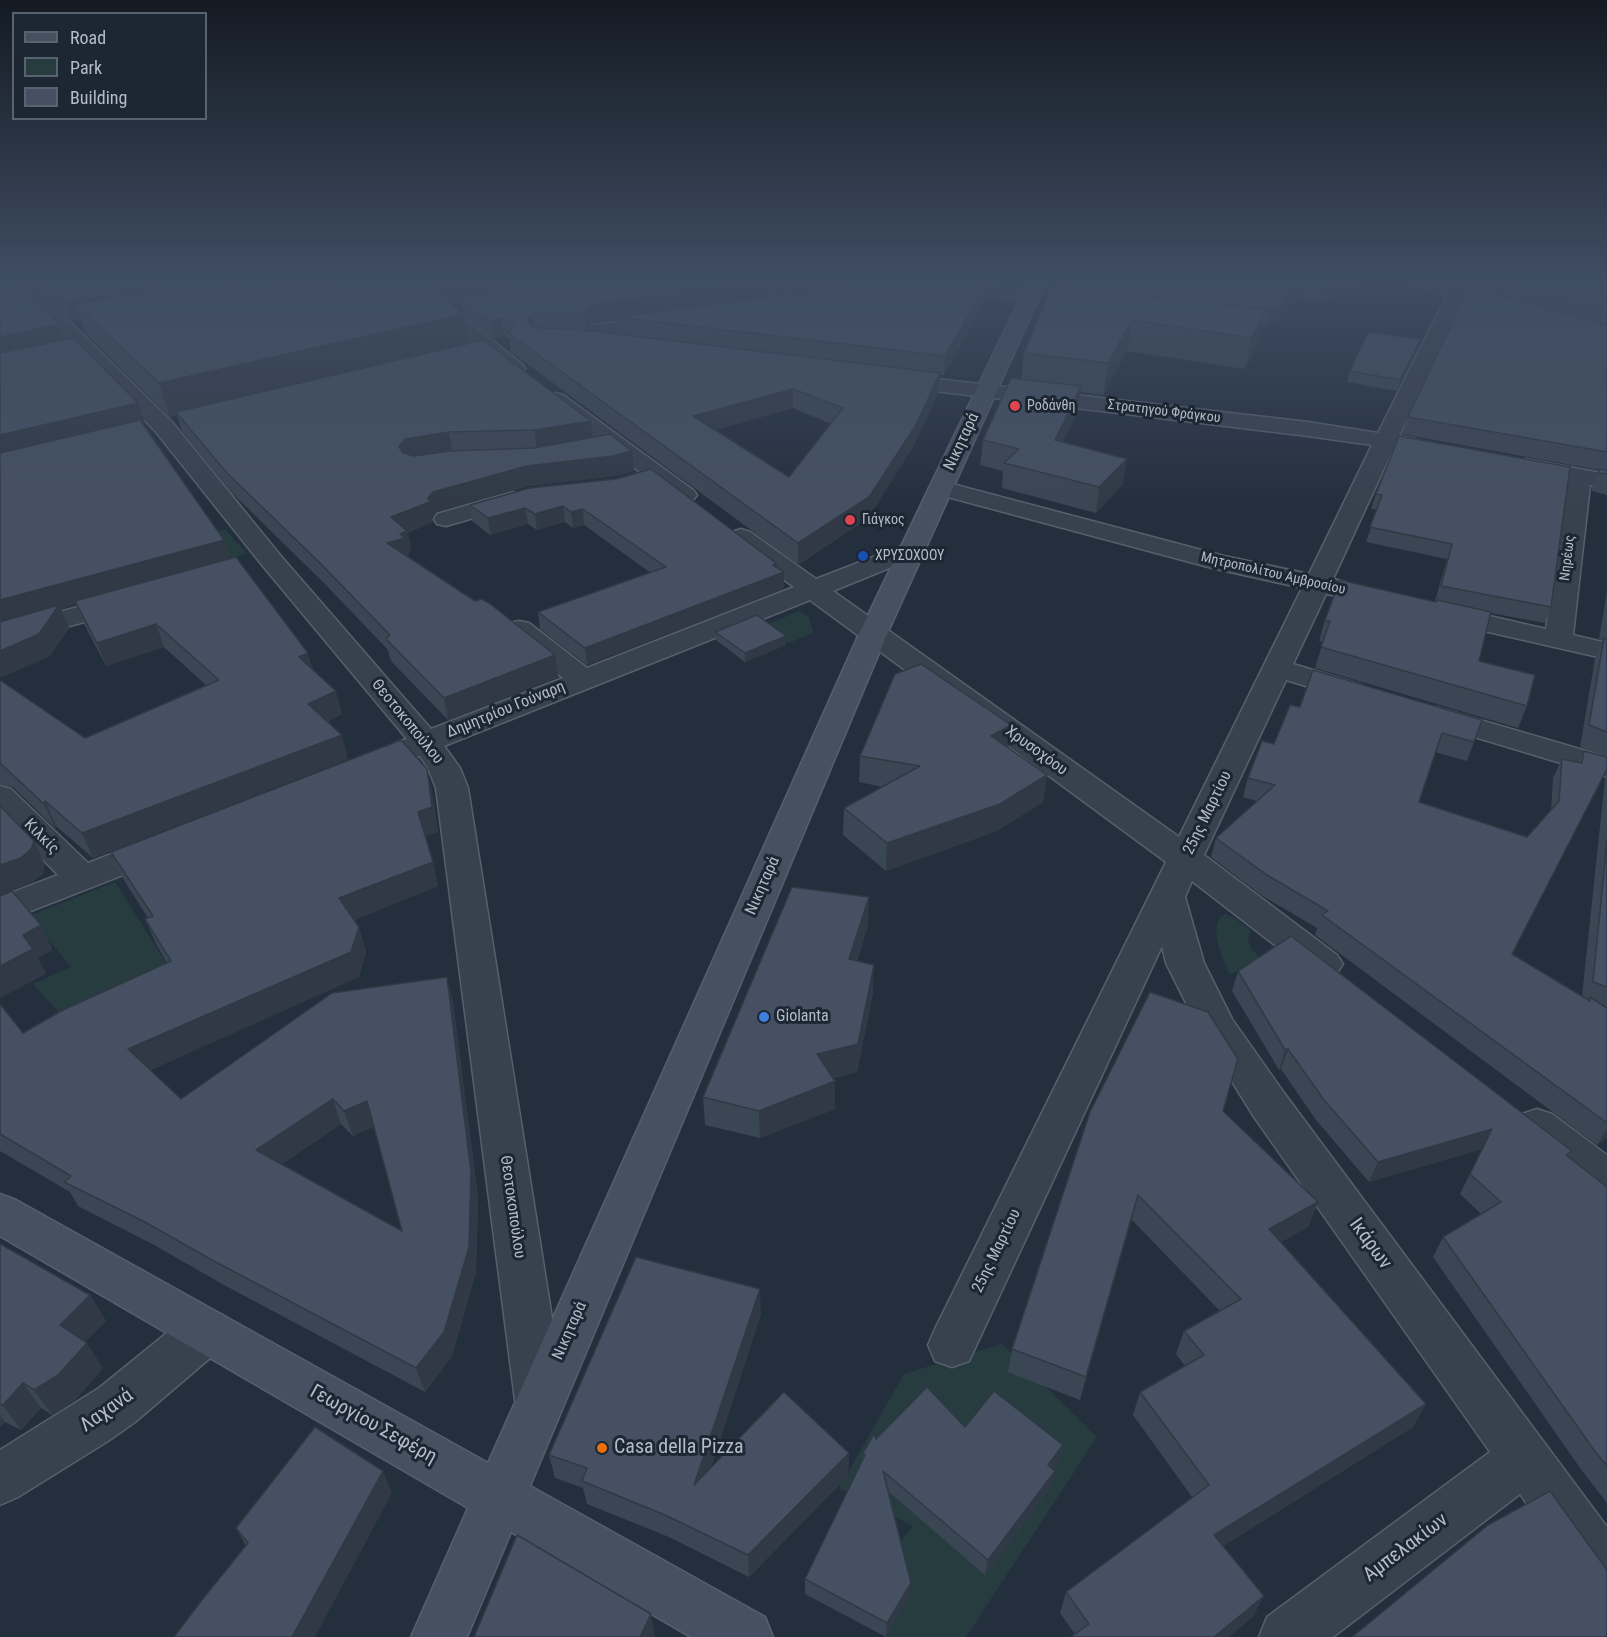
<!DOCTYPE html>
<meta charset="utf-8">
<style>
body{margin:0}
#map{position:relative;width:1607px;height:1637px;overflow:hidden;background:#242f3e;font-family:"Roboto Condensed",sans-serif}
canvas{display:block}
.legend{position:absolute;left:12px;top:12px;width:195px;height:108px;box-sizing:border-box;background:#1d2633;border:2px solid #59626f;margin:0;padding:8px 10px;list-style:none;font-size:18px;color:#b4bcc9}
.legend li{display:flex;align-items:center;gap:12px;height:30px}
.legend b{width:30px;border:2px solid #59626f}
</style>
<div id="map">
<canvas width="1607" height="1637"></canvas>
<ul class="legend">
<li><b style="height:8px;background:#465061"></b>Road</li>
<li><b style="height:16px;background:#263c3f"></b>Park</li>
<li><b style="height:16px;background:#455162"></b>Building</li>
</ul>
</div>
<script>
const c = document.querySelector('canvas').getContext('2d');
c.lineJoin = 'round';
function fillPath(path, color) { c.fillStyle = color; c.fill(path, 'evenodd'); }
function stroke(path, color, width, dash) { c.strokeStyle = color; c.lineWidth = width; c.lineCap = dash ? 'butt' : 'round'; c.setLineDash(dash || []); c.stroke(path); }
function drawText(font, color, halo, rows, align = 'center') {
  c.font = font + ' "Roboto Condensed",sans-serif'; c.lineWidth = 6; c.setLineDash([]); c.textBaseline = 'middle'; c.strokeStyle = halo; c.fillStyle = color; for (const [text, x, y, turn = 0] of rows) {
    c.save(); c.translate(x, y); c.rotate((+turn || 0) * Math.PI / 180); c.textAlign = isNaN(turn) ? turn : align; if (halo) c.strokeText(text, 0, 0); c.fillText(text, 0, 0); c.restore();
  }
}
fillPath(new Path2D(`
 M225 529 247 554 220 561 201 537Z
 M799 611 809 617 813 633 789 643 764 626Z
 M115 882 180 985 76 1031 33 984 71 967 29 916Z
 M1225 914 1235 918 1251 931C1244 941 1252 951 1261 958L1230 975C1223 959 1206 925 1225 914Z
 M1002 1344 1097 1437 966 1637H886L909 1598 897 1547 913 1526 839 1488 904 1374Z`), '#263c3f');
const street = new Path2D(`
 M8 280H27L172 422 280 555 431 729 563 678 509 635 505 629 509 623 519 621 529 623 587 668 794 587 732 542 728 537 732 532 741 529 750 532 816 579 912 542 921 545 925 550 921 555 833 591 1179 837 1302 588 1212 568 933 493 929 488 933 483 941 481 1224 556 1309 574 1372 445 1308 436 893 386 886 384 883 380 886 376 893 374 1308 422 1378 433 1447 295 1408 284 1405 280H1434L1452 285 1454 280H1472L1468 289 1485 294 1488 298 1485 302 1479 303 1463 299 1399 436 1415 439 1418 444 1415 449 1407 451 1393 449 1333 579 1346 582 1350 588 1346 594 1337 596 1326 594 1293 664 1362 685 1367 691 1362 697 1352 700 1286 680 1204 855 1337 955 1343 964 1337 973 1324 977 1311 973 1192 881 1185 897 1204 963 1232 1019 1284 1093 1607 1527V1599L1588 1591 1520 1494 1333 1637H1259L1267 1617 1490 1452 1254 1117 1198 1027 1166 963 1162 946 969 1361 952 1367 935 1361 928 1345 935 1329 1166 862 810 600 444 746 460 768 468 788 565 1400 557 1417 540 1424 523 1417 515 1400 436 788 428 768 420 756 406 759 395 757 390 750 395 743 407 739 262 565 156 432Z
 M398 280H416L522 364 525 368 522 372H508L421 304 405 290Z
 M698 280H729L810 299 813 303 810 307 804 309 701 284Z
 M943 283 1031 289 1037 290 1040 294 1037 298 1031 299 937 292 934 288 937 284Z
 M660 316 667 318 669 322 667 326 548 343 541 341 538 337 541 333 548 331Z
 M556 393 563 395 693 490 697 495 693 500 685 502 677 500 549 403 545 399 549 395Z
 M1526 459 1607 474V488L1590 485 1573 635 1607 643V659L1436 620 1432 614 1436 608 1446 606 1546 629 1567 480 1518 471 1514 466 1518 461Z
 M513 492 521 494 525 499 521 504 446 526 437 524 434 519 437 514Z
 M122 595 132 597 135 603 132 609 0 645V628Z
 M1436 707 1607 757V777L1425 722 1421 716 1425 710Z
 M0 786 11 789 88 863 145 841 157 838 169 841 174 849 169 857 0 923V897L58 875 0 815Z
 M1537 1109 1552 1114 1607 1155V1197L1592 1192 1522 1138 1516 1126 1522 1114Z
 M206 1309 223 1315 230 1331 223 1347 135 1422 108 1441 18 1497 0 1505V1450L99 1388 189 1315Z`);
const secondary = new Path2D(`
 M1029 280H1047L887 634 530 1486 765 1617 773 1637H691L511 1532 467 1637H411L468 1508 0 1236V1194L16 1200 488 1463 859 634Z`);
stroke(street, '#565f6c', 3);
stroke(secondary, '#565f6c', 3);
fillPath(street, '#38414e');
fillPath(secondary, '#465061');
fillPath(new Path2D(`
 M30 280H996L994 284H988L987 298 944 375H939L938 393 914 445 868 518 798 565 510 351 509 339 504 337 493 340 465 317 469 343 591 421 592 437 632 451 634 471 615 476 529 486 436 512 432 517 433 522 408 533 411 551 408 553 409 558 555 655 558 677 448 720 391 661 388 650 325 584 231 492 182 431 177 415 170 417 86 334 80 319 72 321ZM760 283 786 291 790 294 760 298ZM461 302 463 313 451 304ZM616 319 618 334 587 330 589 325 598 322ZM793 408 831 424 789 477 715 430Z
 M1059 280H1385L1320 304 1297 297 1277 320 1267 326 1263 325 1259 340 1245 369 1127 351 1103 395 1081 392 1078 410 1063 442 1123 484 1096 513 1002 488 1003 471 980 465 983 440 1021 379 1024 353Z
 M1440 280H1452L1451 282Z
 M1473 280H1607V495L1592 491V488L1599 470 1402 434 1408 417 1471 287Z
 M65 340 145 423H143L224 540 230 558 313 669 342 714 327 722 348 759 93 858 56 826 55 828 13 787 0 785V680L85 738 206 685 164 647 106 666 84 624 76 604 61 609 69 628 49 657Z
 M1417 350 1397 391 1347 382 1350 371Z
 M1399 436 1551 607 1545 623 1491 613 1479 661 1527 706 1518 728 1315 668 1323 642 1319 641 1325 620 1436 602 1435 601 1447 559 1366 542 1377 510 1371 509 1376 494Z
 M530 488 776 567 784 572V589L587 665 540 629 538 612 651 573 584 525 573 528 565 522 537 530 528 524 490 535 472 521 470 505Z
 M1607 591V756L1580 747 1595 659 1603 640 1599 639Z
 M715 632 786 645 745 662 716 640Z
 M1313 670 1474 742 1467 761 1435 752 1419 802 1527 837 1551 810 1553 778 1562 759 1579 763 1584 751 1607 770 1512 955 1582 996 1605 779 1607 775V1138L1597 1145 1315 935 1317 928 1261 895 1211 857 1216 838 1257 801 1243 797 1248 778 1300 707Z
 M1011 725 1008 748 1047 775 1043 802 997 831 886 871 843 835 844 808 883 787 859 782 860 756Z
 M427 769 432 793 438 832 425 836 438 886 354 920 359 927 366 952 359 977 150 1070 181 1099 453 1002 478 1197 476 1272 452 1356 425 1392 224 1285 156 1246 78 1206 70 1192 0 1151V1004L23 1033 167 963 156 944 145 919 148 918 122 877 111 852ZM341 1124 353 1136 374 1126 402 1231 282 1164Z
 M868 925 857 961 873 993 857 1072 833 1078 835 1081V1109L760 1138 705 1125 703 1097Z
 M1238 971 1572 1151 1569 1157 1607 1187V1503L1580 1468 1433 1257 1443 1237 1481 1214 1460 1194 1482 1149 1369 1182 1316 1120 1281 1069 1279 1070 1232 991Z
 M1223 1111 1318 1202 1308 1227 1281 1242 1426 1404 1413 1427 1223 1546 1253 1617 1075 1634 1060 1613 1066 1592 1192 1497 1133 1415 1140 1392 1185 1366 1176 1354 1184 1331 1220 1311 1131 1219 1080 1400 1008 1372 1012 1349 1090 1112Z
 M0 1244 90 1295 106 1321 85 1342 103 1368 75 1400 52 1415 41 1408 21 1430 5 1422 0 1427Z
 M761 1314 710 1470 849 1453 848 1476 749 1577 669 1537 587 1504 583 1488 555 1478 549 1455Z
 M965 1427 1063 1445 1059 1461 1053 1469 1055 1471 1051 1487 985 1575 889 1492 911 1583 909 1598 886 1637 805 1594V1579L862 1460 863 1453 876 1439Z
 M392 1493 246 1546 236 1528Z`), '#3b4654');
fillPath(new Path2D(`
 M191 280 196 298 75 304 80 319 72 321 66 303Z
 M373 280H405L298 306 294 288Z
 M476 280H554L460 298 461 302 448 305 445 287Z
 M793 280H924L793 297Z
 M1347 280H1385L1320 304 1324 288Z
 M988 281 987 298 944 375 945 356Z
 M1300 281 1297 297 1277 320 1267 326 1270 310Z
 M760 283 761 300 616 317V319L598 322 589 325 587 332 585 314 587 307 596 304Z
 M1266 309 1259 340 1245 369 1251 338Z
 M464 314 469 345 176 412 177 415 170 417 159 383Z
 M532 314 534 332 527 318Z
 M501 319 504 337 493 340 491 321Z
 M1132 320 1127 351 1103 395 1108 363Z
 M59 324 66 343 0 358V337Z
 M1421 339 1417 350 1397 391 1400 380Z
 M940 373 938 393 914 445 868 518 798 565V543Z
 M1081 386 1078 410 1052 465 1055 440Z
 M793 389V408L694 436 693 416Z
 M138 403 145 423 0 458V435Z
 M591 421 593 440 537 449 534 430Z
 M449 432 452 452 409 459 399 447 405 439Z
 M632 451 634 471 615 476 529 486 436 512 432 517 433 522 408 533 411 551 408 553 410 558 387 543 391 517 428 498 433 492 527 466Z
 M1127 459 1123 484 1096 513 1099 487Z
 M563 506 565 522 537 530 535 514Z
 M525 508 528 524 490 535 488 518Z
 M583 509 584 525 573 528 571 512Z
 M224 540 231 561 61 609 69 628 49 657 0 678V600Z
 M776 563 777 575 784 572V589L587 665 585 648Z
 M156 624 164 647 106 666 97 643Z
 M786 636V645L745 662V653Z
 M308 653 315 676 299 657Z
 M555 655 558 677 448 720 444 698Z
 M336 691 342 714 315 728 308 704Z
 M1011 725 1008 751 991 736Z
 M342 735 348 759 93 858 82 833Z
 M427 769 432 793 438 832 424 836 418 812Z
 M1607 770 1502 974 1512 954Z
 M1047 775 1043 802 997 831 886 871 887 843Z
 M45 801 56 826 55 828 44 804Z
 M34 841 45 865 43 874 33 882 0 895V865Z
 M433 862 438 886 347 923 339 898Z
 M869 897 868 925 848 987 849 959Z
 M41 925 53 950 38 958 46 974 0 998V966L23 935Z
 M359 927 366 952 359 977 140 1074 128 1049Z
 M874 965 873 993 857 1072 816 1081 817 1054Z
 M447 977 453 1002 478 1197 476 1272 452 1356 425 1392 416 1368Z
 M1288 1049 1281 1069 1279 1070 1285 1050Z
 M835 1081V1109L760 1138 759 1111Z
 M333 1099 341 1124 267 1175 256 1150Z
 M367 1101 375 1126 353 1136 344 1111Z
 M1607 1128V1138L1597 1145Z
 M1492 1129 1482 1149 1369 1182 1378 1162Z
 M1138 1195 1131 1219 1080 1400 1086 1377Z
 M1318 1202 1308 1227 1260 1253 1269 1229Z
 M760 1289 761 1314 697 1508 694 1485Z
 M90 1295 106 1321 77 1350 60 1325Z
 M87 1343 103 1368 75 1400 52 1415 34 1390Z
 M23 1383 41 1408 21 1430 3 1405Z
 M1426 1404 1413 1427 1205 1557 1214 1535Z
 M0 1415 5 1422 0 1427Z
 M1063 1445 1059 1461 1044 1481 1048 1465Z
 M849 1453 848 1476 749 1577 748 1555Z
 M383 1471 392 1493 315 1637H292Z
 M1055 1471 1051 1487 985 1575 988 1560Z
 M911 1583 909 1598 886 1637 887 1623Z
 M1264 1596 1253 1617 1229 1637H1214Z
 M651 1614 655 1637H640Z`), '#303945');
const building = new Path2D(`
 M0 280H15L59 324 0 337Z
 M42 280H373L294 288 191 280 66 303Z
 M403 280H419L464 314 159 383 75 304 188 284 291 292Z
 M437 280H476L445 287Z
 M542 280H748L760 283 596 304 587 307 585 314H532L527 318 530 325 539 328 584 330 940 373 916 425 869 497 798 543 508 333 513 327 509 321 501 319 491 321 460 298ZM793 389 843 408 789 477 693 416Z
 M901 280 988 281 945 356 616 317Z
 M1059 280H1347L1324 288 1300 281 1281 304 1270 310 1057 285Z
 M1500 280H1607V309Z
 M1052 286 1266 309 1251 338 1132 320 1108 363 1024 353Z
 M1469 287 1607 325V452L1408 417Z
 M1368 332 1421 339 1400 380 1350 371Z
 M73 338 138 403 0 435V353Z
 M483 340 591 421 534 430 449 432 405 439 399 447 403 453 414 456 449 451 534 448 610 434 632 451 613 456 527 466 433 492 428 498 430 502 391 517 407 531 400 534 405 538 387 543 475 601 481 599 489 603 555 655 444 698 386 639 390 635 320 563 226 472 176 412Z
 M1011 378 1081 386 1055 440 1127 459 1099 487 1004 463 1019 449 983 440Z
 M140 420 224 540 0 600V453Z
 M1399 436 1570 467 1551 607 1441 586 1452 544 1370 527 1382 495 1376 494Z
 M651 469 776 563 773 565 784 572 585 648 538 612 666 567 583 509 571 512 563 506 535 514 525 508 488 518 470 505 530 488 616 479Z
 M1599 469 1607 470V474L1599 473Z
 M236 557 308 653 299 657 336 691 308 704 342 735 82 833 45 801 44 804 0 763V680L85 738 219 680 156 624 97 643 75 601Z
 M1340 580 1436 602 1437 600 1491 612 1479 661 1535 675 1527 706 1321 647 1330 621 1325 620Z
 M59 605 39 634 0 651V622Z
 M757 615 786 636 745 653 715 632Z
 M1604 638 1607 639V732L1589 725Z
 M921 664 1011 725 991 736 1047 775 1000 804 887 843 844 808 920 766 860 756 895 674Z
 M1313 670 1482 720 1474 742 1442 733 1419 802 1527 837 1559 801 1562 759 1582 763 1584 751 1607 757V769L1512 954 1590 1001V997L1607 1008V1123L1322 915 1328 911 1267 875 1216 838 1275 785 1248 778 1262 741 1274 744 1290 705 1300 707Z
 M401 740 427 769 432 807 418 812 433 862 339 898 359 927 351 952 128 1049 181 1099 332 993 447 977 471 1172 469 1247 444 1332 416 1368 212 1260 143 1221 64 1182 71 1176 0 1134V1004L23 1033 63 1010 171 961 145 919 153 916 111 852ZM333 1099 344 1111 367 1101 402 1231 256 1150Z
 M0 806 34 841 31 849 21 858 0 865Z
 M1607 841V987L1593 982Z
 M792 887 869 897 849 959 874 965 858 1044 817 1054 835 1081 759 1111 703 1097Z
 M12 891 41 925 23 935 33 949 0 966V896Z
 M1291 936 1572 1151 1566 1155 1607 1187V1466L1594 1450 1443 1237 1501 1202 1470 1174 1492 1129 1378 1162 1324 1100 1288 1049 1285 1050 1238 971Z
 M1150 992 1208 1012 1238 1059 1223 1111 1318 1202 1269 1229 1426 1404 1214 1535 1264 1596 1214 1637H1071L1089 1624 1066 1592 1209 1485 1140 1392 1204 1355 1184 1331 1241 1299 1138 1195 1086 1377 1012 1349 1090 1112Z
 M0 1244 90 1295 60 1325 87 1343 58 1375 34 1390 23 1383 3 1405 0 1404Z
 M636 1257 760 1289 694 1485 784 1392 849 1453 748 1555 665 1515 582 1481 587 1468 549 1455Z
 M927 1387 965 1427 994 1391 1063 1445 1048 1465 1055 1471 988 1560 883 1471 911 1583 887 1623 805 1579 865 1455 863 1453 874 1434 876 1439Z
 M315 1427 383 1471 292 1637H174L202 1600 248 1543 236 1528Z
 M1550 1491 1607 1570V1637H1352L1488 1525Z
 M517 1535 651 1614 640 1637H474Z`);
fillPath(building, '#455162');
stroke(building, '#303945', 1.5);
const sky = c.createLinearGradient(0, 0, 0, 509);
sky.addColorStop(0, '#141a22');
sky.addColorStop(0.55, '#3f4d63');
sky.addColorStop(1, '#3f4d6300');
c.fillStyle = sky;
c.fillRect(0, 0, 1607, 509);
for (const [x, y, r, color] of [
 [1015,406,6,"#e0444e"],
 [850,520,6,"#e0444e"],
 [863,556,6,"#1a4fb4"],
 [764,1017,6,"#3f7fe0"],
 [602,1448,6,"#e8710a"]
]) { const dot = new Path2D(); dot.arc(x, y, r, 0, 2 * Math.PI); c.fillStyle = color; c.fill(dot); stroke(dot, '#1d2633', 2); }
drawText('14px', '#b4bcc9', '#1d2633', [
 ["Ροδάνθη",1027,406],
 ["Γιάγκος",862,520],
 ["ΧΡΥΣΟΧΟΟΥ",875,556]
], 'left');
drawText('14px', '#b4bcc9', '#1d2633', [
 ["Στρατηγού Φράγκου",1164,412,7],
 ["Νηρέως",1568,558,-83],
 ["Μητροπολίτου Αμβροσίου",1273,574,13]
]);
drawText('16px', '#b4bcc9', '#1d2633', [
 ["Νικηταρά",962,442,-65],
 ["Δημητρίου Γούναρη",506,710,-22],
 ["Θεοτοκοπούλου",407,722,51],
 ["Χρυσοχόου",1036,751,36],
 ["25ης Μαρτίου",1208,813,-64],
 ["Κιλκίς",41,837,45],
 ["Νικηταρά",763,886,-66],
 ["Θεοτοκοπούλου",512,1207,82],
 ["25ης Μαρτίου",997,1251,-64],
 ["Νικηταρά",570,1331,-66]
]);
drawText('16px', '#b4bcc9', '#1d2633', [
 ["Giolanta",776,1017]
], 'left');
drawText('20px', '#b4bcc9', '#1d2633', [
 ["Ικάρων",1370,1244,54],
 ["Λαχανά",107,1411,-35],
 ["Γεωργίου Σεφέρη",373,1425,29],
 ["Αμπελακίων",1406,1548,-37]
]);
drawText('20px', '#b4bcc9', '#1d2633', [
 ["Casa della Pizza",614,1448]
], 'left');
</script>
